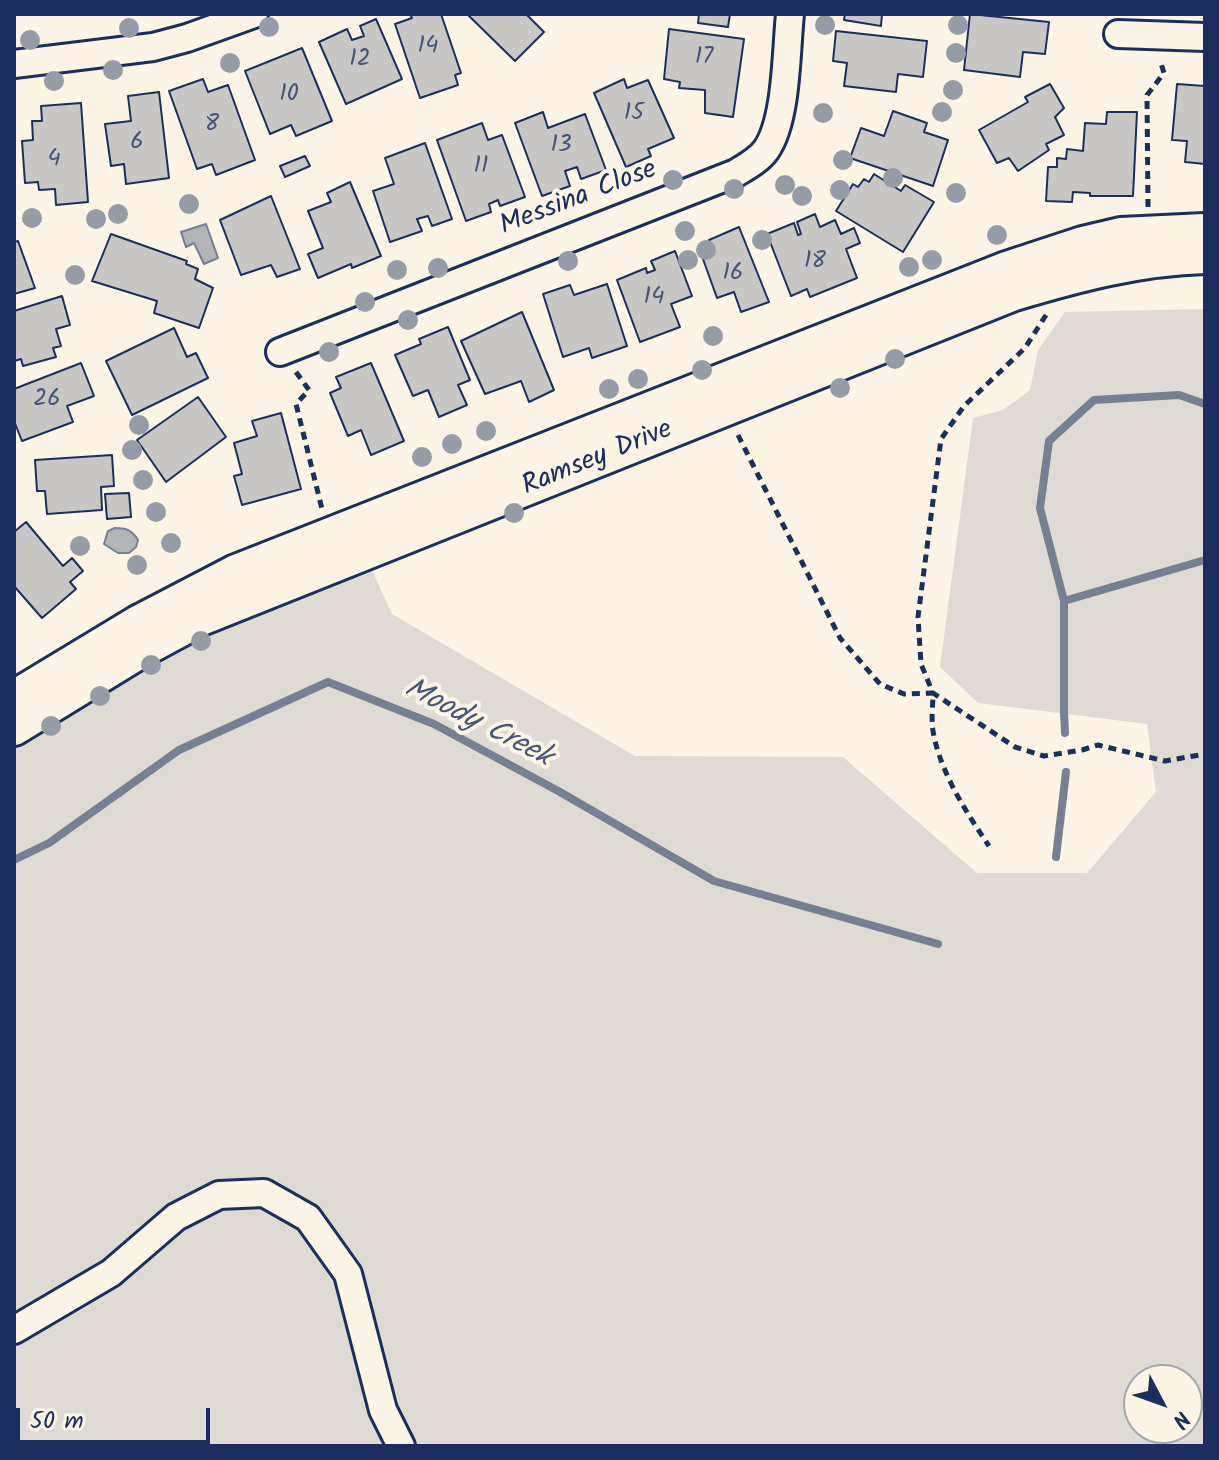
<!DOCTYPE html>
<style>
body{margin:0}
#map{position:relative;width:1219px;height:1460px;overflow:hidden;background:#fcf5e5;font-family:Kalam,sans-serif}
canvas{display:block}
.frame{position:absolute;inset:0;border:16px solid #1b2f5e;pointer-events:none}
.north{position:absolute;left:1123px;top:1364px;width:80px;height:80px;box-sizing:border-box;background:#fcf5e5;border:2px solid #a2a6af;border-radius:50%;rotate:131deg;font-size:22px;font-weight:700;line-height:32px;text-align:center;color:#1b2f5e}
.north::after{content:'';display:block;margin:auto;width:28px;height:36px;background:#1b2f5e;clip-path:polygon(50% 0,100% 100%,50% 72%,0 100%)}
.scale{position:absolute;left:16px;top:1408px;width:194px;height:36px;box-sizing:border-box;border:4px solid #1b2f5e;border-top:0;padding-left:10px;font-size:24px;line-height:28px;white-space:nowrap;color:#1b2f5e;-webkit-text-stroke:6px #fcf5e5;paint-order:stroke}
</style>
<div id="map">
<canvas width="1219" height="1460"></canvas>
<div class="frame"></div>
<div class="north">N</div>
<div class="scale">50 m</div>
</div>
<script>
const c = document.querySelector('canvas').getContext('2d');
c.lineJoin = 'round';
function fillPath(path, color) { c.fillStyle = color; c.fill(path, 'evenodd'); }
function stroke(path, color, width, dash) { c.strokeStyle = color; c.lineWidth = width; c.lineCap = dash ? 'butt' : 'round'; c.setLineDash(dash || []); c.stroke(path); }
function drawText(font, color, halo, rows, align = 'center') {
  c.font = font + ' Kalam,sans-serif'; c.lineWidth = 8; c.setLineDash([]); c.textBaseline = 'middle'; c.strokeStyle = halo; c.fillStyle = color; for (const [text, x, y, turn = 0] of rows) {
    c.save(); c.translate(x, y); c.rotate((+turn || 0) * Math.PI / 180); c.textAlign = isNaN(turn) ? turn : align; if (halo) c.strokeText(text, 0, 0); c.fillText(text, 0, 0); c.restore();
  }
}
fillPath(new Path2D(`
 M1205 309V1446H14V743L159 657 282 595 370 566 392 614 635 756 843 757 977 873H1087L1156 792 1147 724 978 703 940 667 973 418 1003 410 1030 390 1038 350 1065 312ZM1139 1380H1187V1428H1139Z`), '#dfdbd4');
const water = new Path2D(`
 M206 224 218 258 204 264 194 243 186 247 181 232Z
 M115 528C126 528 132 530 138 540L136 547 129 553H118L104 544 108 531Z`);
fillPath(water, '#b2b4b8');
stroke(water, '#767f94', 2);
stroke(new Path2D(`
 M1064 605V601L1205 560
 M1064 711 1065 733
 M1064 715V601L1040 508 1049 441 1094 400 1179 395 1205 404
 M1056 857 1066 772
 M14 860 49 843 179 750 328 682 434 724 560 792 714 881 938 944`), '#767f94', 8);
const building = new Path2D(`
 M410 14H441L461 73 455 75 458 85 420 98 395 24 412 18Z
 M467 14H526L544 32 515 61Z
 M699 14H730L728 27 698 23Z
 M845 14H882L881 26 844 20Z
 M970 14 1049 22 1045 54 1023 52 1020 77 964 70Z
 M376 19 402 79 346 104 319 42 347 29 352 40 364 36 360 26Z
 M669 29 744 39 733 117 705 113V90L679 88 680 82 664 79Z
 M836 31 927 41 923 77 898 74 896 92 844 86 847 63 833 61Z
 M302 48 332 121 296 136 291 125 270 134 245 71Z
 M203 79 208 92 228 85 255 160 216 175 212 164 197 169 169 91Z
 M624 79 627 88 648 80 674 138 648 149 651 156 626 167 594 93Z
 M1050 84 1064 108 1055 117 1064 135 1046 144 1049 150 1018 171 1009 158 997 163 979 130 1028 102 1025 97Z
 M1177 84 1205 86V164L1185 162 1187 141 1172 140Z
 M159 92 169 178 126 184 124 164 111 166 105 124 131 121 128 96Z
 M81 103 88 202 56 205 55 189 39 190 38 182 25 183 22 141 33 140 32 121H42L41 106Z
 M893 111 927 123 924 132 948 140 933 186 850 158 861 128 884 136Z
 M543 112 548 128 585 114 606 170 581 179 577 167 565 171 570 186 542 196 515 123Z
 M1107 112H1137L1133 196H1090V193L1073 192 1072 202 1046 201 1048 167H1057V158L1066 159 1067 149 1083 151 1085 123 1106 124Z
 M482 123 488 140 502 135 525 197 500 206 498 200 489 204 491 212 466 221 437 140Z
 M425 143 452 219 432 226 428 216 417 219 422 231 390 242 373 191 394 184 385 158Z
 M305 156 310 166 285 177 280 166Z
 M874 174 901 191 905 185 934 202 903 252 836 211 853 184 858 187 864 179 869 182Z
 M350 182 381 256 352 268 351 264 318 278 308 254 323 248 308 211 331 202 327 193Z
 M271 196 300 269 277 277 271 265 241 275 220 220Z
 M815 214 820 227 835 220 841 234 854 228 860 243 846 249 857 278 810 297 807 289 791 296 767 234 794 223 798 235 801 234 797 222Z
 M739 227 769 302 741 312 734 292 717 298 703 259 714 254 709 240Z
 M111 234 187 261 186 264 198 269 195 279 213 288 199 328 154 313 157 301 92 281Z
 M18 241 35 288 14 294V242Z
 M675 251 692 296 671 304 680 327 640 342 617 280 646 268 647 273 655 270 651 261Z
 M607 284 627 346 592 358 589 348 563 357 543 294 570 285 574 295Z
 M62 296 70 325 56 329 61 346 53 348 56 357 23 366 21 359 14 361V311Z
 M522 312 554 390 529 402 521 381 485 394 461 341Z
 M448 327 470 380 458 385 467 405 439 417 428 390 413 396 395 355 421 344 419 339Z
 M174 328 187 357 196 353 208 378 132 415 106 361Z
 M81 363 94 396 67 406 73 422 22 441 14 421V389Z
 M371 363 404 441 371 455 361 430 348 436 330 393 341 388 336 377Z
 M198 397 226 437 166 482 137 440Z
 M281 413 301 489 242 505 234 476 242 474 234 443 257 436 252 421Z
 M112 455 114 486 101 487 102 510 47 514 45 491H37L35 460Z
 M129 493 131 517 107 519 105 494Z
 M26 522 63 566 72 558 83 571 70 582 76 589 42 618 14 586V532Z`);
fillPath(building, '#c8c7c6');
stroke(building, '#1b2f5e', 2);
const minor = new Path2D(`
 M1118 34 1205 37
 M14 64 153 47 187 38 254 14
 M280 352 736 173C746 167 759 160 766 150 787 120 786 52 790 14
 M14 1330 111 1273 176 1217 219 1195 264 1193 308 1218 348 1274 383 1410 401 1446`);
const major = new Path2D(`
 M14 698 138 623 236 572 1004 270 1083 244 1121 235 1205 231
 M14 728 138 652 201 618 1014 293C1078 274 1138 258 1205 256`);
stroke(minor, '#1b2f5e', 32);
stroke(major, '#1b2f5e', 40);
stroke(new Path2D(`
 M1148 207 1147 95 1164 73 1160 60
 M1046 315 1025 348 964 406 941 439 918 617 921 664 933 693 1015 747 1044 756 1082 750 1098 745 1165 761 1205 754
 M296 372 309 390 296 404 322 509
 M738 435 840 638 880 684 904 694 933 693C933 705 931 719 933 731 940 772 966 812 989 846`), '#1b2f5e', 5, [8, 6]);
stroke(minor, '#fcf5e5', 26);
stroke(major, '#fcf5e5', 34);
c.fillStyle = '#969ba8';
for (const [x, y] of [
 [825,25],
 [958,25],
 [269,27],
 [129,28],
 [30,40],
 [956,53],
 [230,63],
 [113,70],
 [54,81],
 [953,90],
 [942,112],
 [823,113],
 [843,160],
 [893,178],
 [673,180],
 [785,185],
 [734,189],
 [840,190],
 [956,193],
 [802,196],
 [189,204],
 [118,214],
 [32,218],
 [96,219],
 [685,231],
 [997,235],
 [762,240],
 [706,250],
 [688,260],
 [932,260],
 [568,261],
 [909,267],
 [438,268],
 [397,270],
 [75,275],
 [365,302],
 [408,320],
 [713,336],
 [329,352],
 [895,359],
 [702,370],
 [638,379],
 [840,388],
 [609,389],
 [139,425],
 [486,431],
 [452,444],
 [132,450],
 [422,457],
 [143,480],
 [156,512],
 [514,513],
 [171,543],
 [80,546],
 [137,565],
 [201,641],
 [151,665],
 [100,696],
 [51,726]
]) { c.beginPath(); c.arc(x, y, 10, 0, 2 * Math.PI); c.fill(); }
drawText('24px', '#465578', null, [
 ["14",428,48],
 ["17",704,59],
 ["12",360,61],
 ["10",289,96],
 ["15",634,115],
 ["8",212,126],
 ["6",137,144],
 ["13",561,147],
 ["4",54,161],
 ["11",481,168],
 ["18",815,263],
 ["16",733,275],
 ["14",654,299],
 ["26",47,401]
]);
drawText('28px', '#1b2f5e', '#fcf5e5', [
 ["Messina Close",579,200,-21],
 ["Ramsey Drive",598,460,-22]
]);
drawText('italic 30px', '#485779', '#fcf5e5', [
 ["Moody Creek",477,725,27]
]);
</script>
